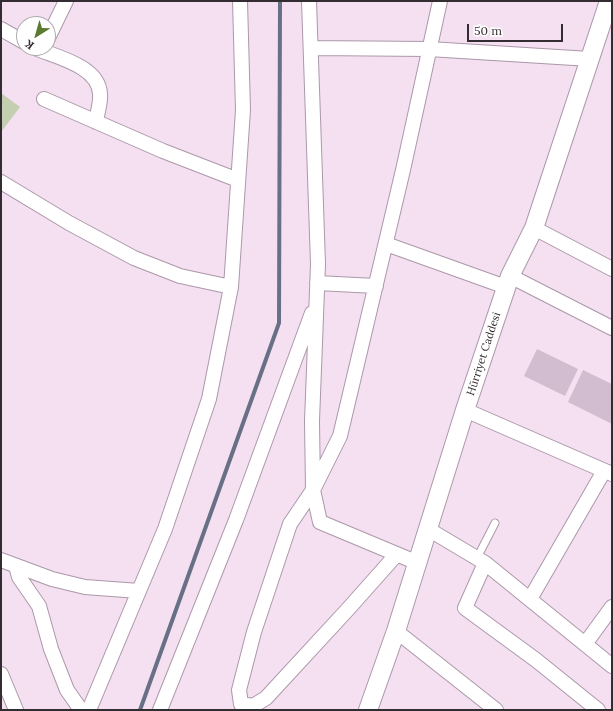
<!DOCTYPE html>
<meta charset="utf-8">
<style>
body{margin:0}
#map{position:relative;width:613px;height:711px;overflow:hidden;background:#f5e0f2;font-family:Lora,serif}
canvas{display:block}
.frame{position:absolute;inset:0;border:2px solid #342c33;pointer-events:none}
.north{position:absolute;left:16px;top:16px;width:40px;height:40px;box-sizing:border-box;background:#fff;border:1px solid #aeabad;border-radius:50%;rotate:217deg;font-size:11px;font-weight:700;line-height:16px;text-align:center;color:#342c33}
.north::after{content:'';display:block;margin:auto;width:14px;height:18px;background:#5c7b30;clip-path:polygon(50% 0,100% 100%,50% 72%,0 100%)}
.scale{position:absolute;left:467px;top:24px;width:96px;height:18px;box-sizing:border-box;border:2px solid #342c33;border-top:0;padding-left:5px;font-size:12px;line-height:14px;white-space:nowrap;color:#342c33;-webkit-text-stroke:3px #fff;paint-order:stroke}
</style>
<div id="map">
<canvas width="613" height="711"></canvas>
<div class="frame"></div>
<div class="north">K</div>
<div class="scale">50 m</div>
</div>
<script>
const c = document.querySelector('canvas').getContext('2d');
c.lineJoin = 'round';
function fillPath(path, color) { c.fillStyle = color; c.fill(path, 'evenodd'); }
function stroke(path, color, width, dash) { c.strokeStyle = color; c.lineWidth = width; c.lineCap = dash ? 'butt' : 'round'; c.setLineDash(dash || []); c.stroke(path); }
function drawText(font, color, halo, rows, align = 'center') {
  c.font = font + ' Lora,serif'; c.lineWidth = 3.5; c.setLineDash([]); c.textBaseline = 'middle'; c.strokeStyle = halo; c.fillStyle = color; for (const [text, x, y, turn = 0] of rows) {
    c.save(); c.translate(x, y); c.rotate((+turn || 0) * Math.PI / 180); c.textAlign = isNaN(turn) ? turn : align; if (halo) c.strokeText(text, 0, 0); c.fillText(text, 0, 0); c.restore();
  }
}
fillPath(new Path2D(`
 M1 93 20 107 1 132Z`), '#c4ceb0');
stroke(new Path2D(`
 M140 710 279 323 280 1`), '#687086', 4);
fillPath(new Path2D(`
 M537 349 578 369 565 396 524 376Z
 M583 370 612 384V424L568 402Z`), '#d1bdcf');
const service = new Path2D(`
 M477 558 495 523`);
const minor = new Path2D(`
 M309 1 318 264 312 421 313 490 320 522 418 563
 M1 29 24 42
 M48 38 66 1
 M35 48C56 57 99 66 100 94 101 103 97 113 96 122
 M311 48 429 49 590 59
 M44 99 163 151 238 180
 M1 182 69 223 134 258 180 276 231 287
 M534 228 612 269
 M386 244 506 287
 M510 276 612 328
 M317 283 376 286
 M465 410 612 474
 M428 529 485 563 612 666
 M397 554 349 608 266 698 253 706 241 704 239 690 254 632 290 524 313 490 340 436 403 170 440 1
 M1 560 52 579 85 587 139 591
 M485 563 465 608 536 660 598 710
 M16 566 19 577 39 606 51 649 67 690 81 710
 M530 599 604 471
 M396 631 496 710
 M585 644 612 607
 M1 674 16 710
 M89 710 165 529 209 399 231 287 243 110 240 1
 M160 710 236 520 312 313`);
const tertiary = new Path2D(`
 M368 710 396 631 465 410 510 276 534 228 609 1`);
stroke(service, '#ab98a9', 9);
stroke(minor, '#ab98a9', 16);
stroke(tertiary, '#ab98a9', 20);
stroke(service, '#fff', 7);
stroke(minor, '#fff', 14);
stroke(tertiary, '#fff', 18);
drawText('11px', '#342c33', '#fff', [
 ["Hürriyet Caddesi",484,354,-72]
]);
</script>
